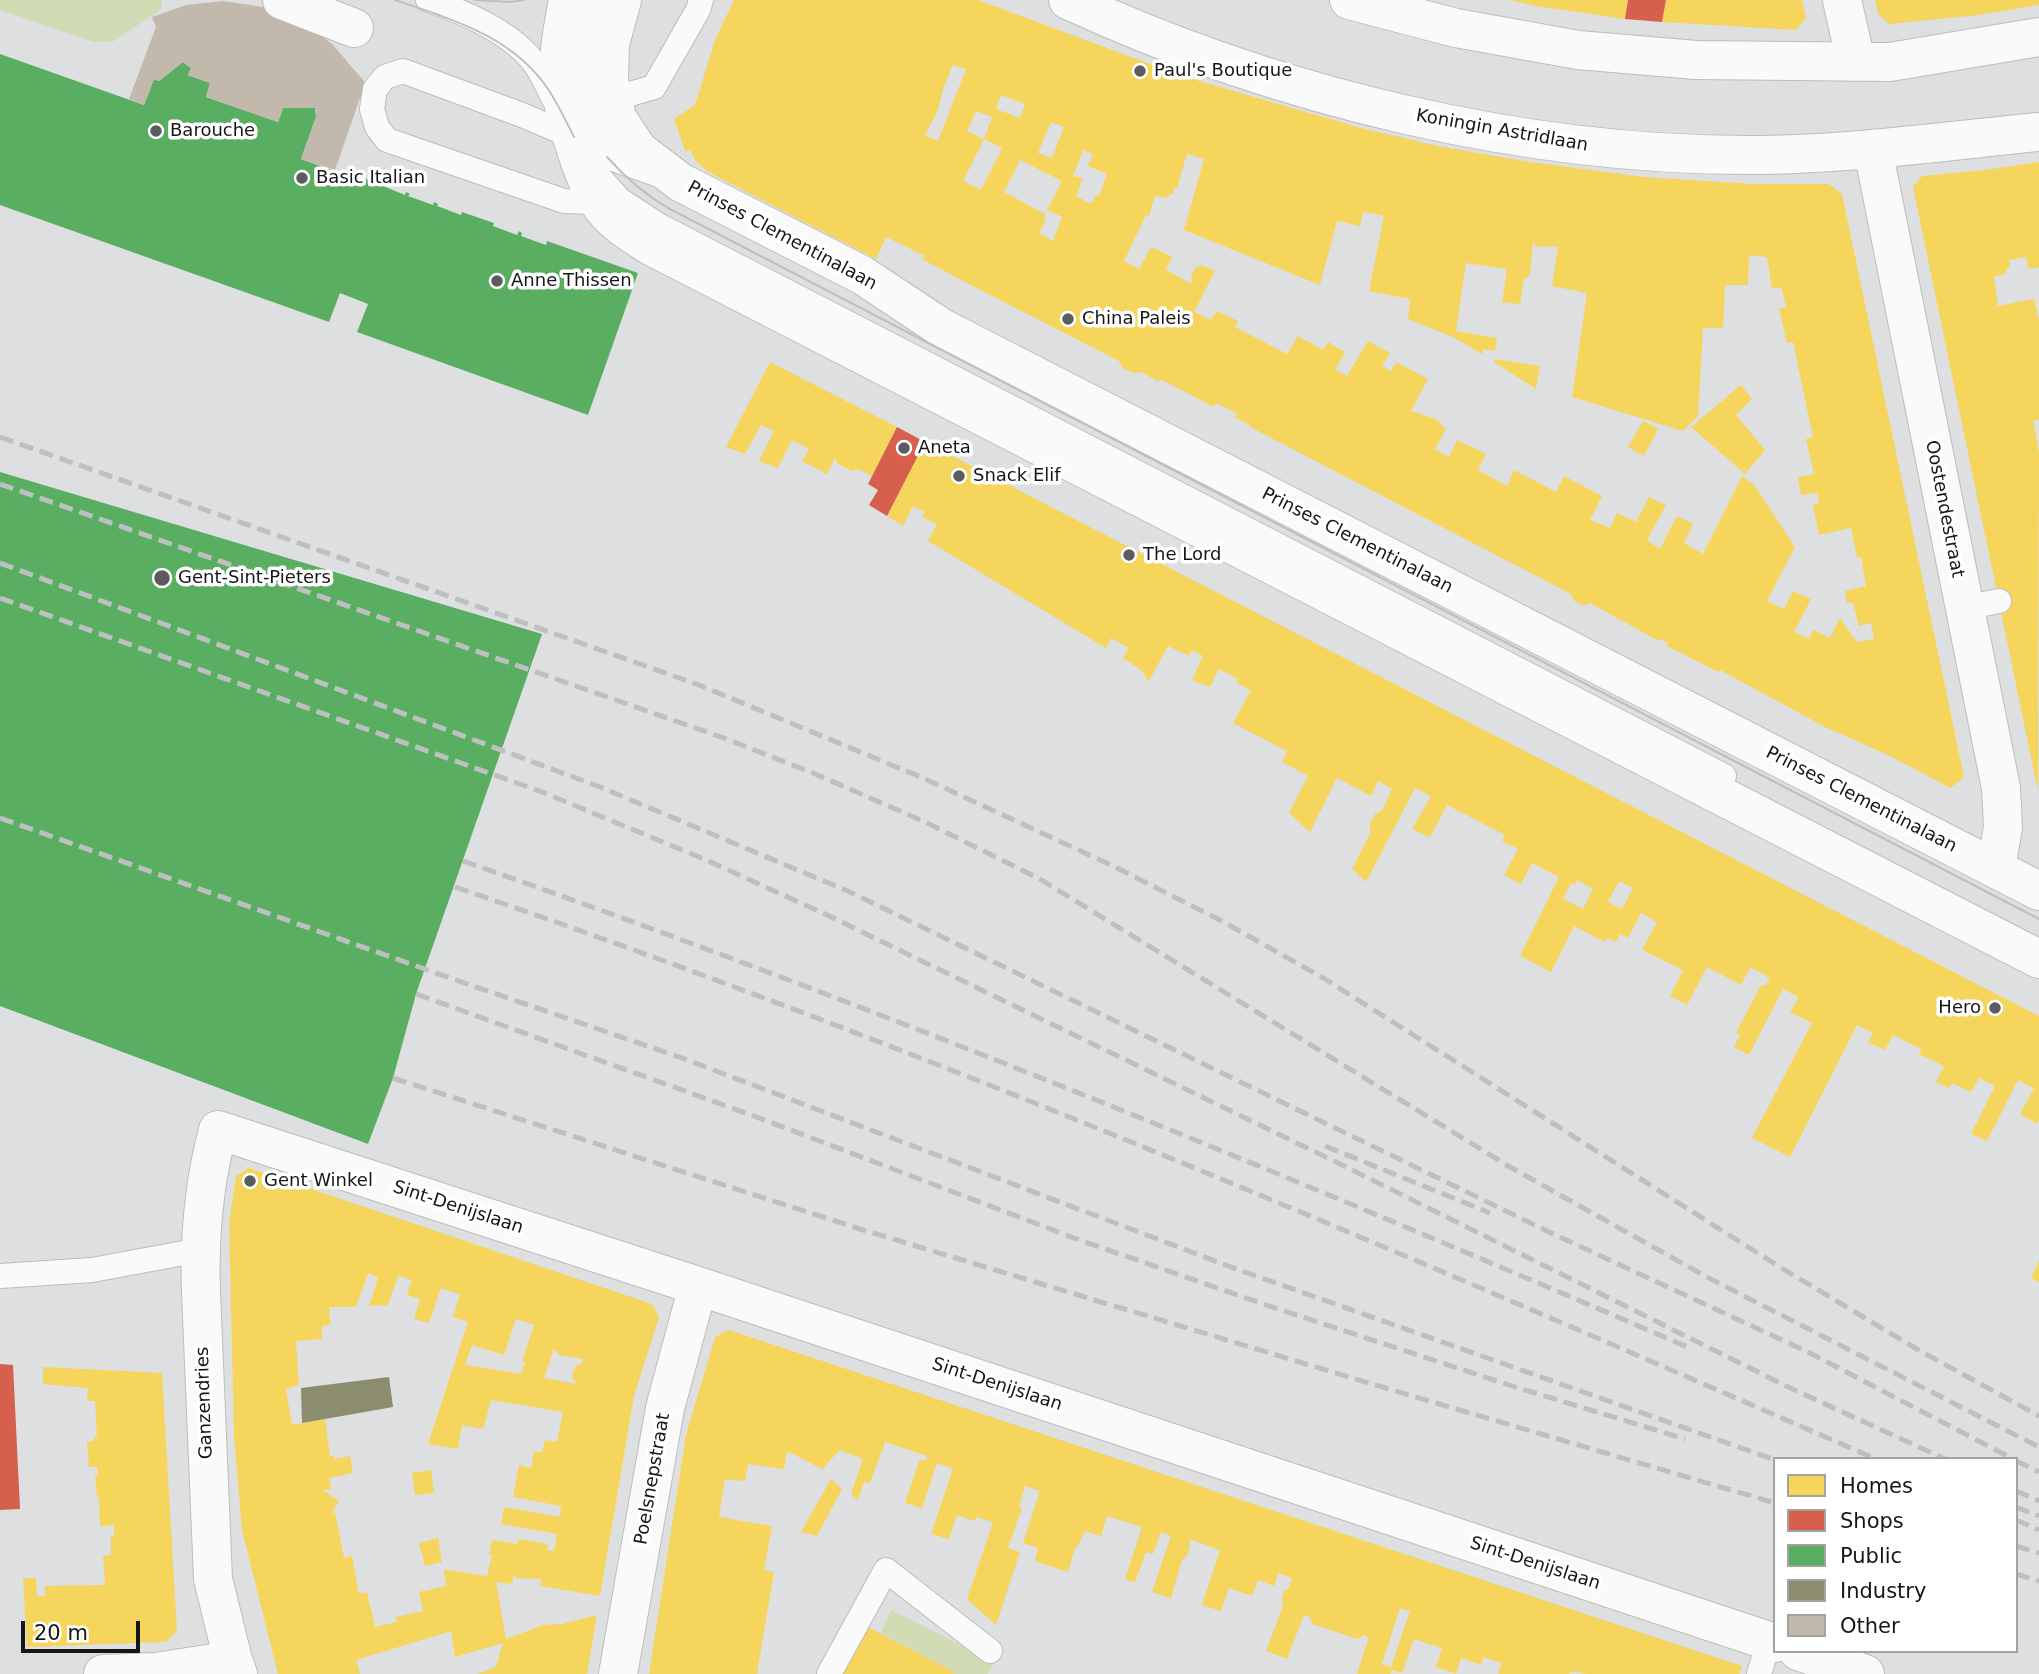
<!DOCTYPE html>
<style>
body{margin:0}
#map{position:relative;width:2039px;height:1674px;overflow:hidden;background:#dddfe1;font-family:"DejaVu Sans",sans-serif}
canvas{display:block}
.legend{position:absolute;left:1773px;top:1457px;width:245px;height:196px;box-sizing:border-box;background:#fff;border:2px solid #a1a2a2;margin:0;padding:9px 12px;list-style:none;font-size:21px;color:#151617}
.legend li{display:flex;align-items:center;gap:14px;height:35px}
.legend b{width:35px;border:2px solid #a1a2a2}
.scale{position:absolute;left:21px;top:1621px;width:119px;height:32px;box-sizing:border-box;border:4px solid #151617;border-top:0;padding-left:9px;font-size:21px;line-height:24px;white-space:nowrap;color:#151617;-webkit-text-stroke:5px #fff;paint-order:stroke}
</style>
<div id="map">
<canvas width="2039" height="1674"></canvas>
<ul class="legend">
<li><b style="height:19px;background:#f6d55c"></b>Homes</li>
<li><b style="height:19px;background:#d6604d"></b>Shops</li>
<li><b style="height:19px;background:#5aae61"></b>Public</li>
<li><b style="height:19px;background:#8c8c6e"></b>Industry</li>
<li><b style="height:19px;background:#c2b8ab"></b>Other</li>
</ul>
<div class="scale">20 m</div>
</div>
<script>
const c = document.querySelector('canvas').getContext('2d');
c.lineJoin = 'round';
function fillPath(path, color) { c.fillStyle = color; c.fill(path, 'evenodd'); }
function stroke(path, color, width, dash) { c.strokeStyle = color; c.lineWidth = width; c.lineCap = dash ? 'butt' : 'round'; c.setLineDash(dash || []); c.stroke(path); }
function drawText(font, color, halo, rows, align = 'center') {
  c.font = font + ' "DejaVu Sans",sans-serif'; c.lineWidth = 7; c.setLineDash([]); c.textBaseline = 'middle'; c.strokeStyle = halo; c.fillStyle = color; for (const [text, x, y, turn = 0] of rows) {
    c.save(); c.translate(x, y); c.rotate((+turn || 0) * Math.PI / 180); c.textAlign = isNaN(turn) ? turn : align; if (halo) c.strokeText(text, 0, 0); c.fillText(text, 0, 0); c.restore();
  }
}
fillPath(new Path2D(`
 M0 0H162L161 10 112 42H94L0 10Z
 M891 1610 994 1662 988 1674H953L954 1672 881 1633Z`), '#d1dbb4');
fillPath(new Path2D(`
 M734 0H978L1185 77 1361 128 1438 146 1523 161 1644 177 1752 184H1829L1842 194 1964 777 1950 788 1890 756 1825 727 1720 670 1718 672 1667 646 1668 643 1660 639 1659 641 1590 603 1584 606 1573 600 1571 594 1250 427 1251 426 1235 417 1238 414 1216 403 1214 407 1160 379 1158 381 1141 372 1133 373 1123 368 1119 361 959 279 922 259 925 256 919 253 886 237 876 259 708 172 696 161 690 150 685 151 674 119 695 105 715 40ZM953 65 966 69 938 141 925 135 938 110 943 89ZM1001 95 1025 104 1020 118 996 109ZM976 111 992 117 984 139 1002 148 981 190 963 181 984 139 967 131ZM1051 122 1064 127 1052 158 1038 153ZM1083 150 1093 154 1088 166 1107 174 1099 196 1096 195 1091 204 1076 196 1083 178 1073 176ZM1187 154 1204 159 1184 230 1320 285 1337 221 1360 226 1363 212 1384 216 1369 291 1410 299 1408 319 1455 338 1482 354 1483 349 1495 351 1497 338 1456 331 1466 263 1507 269 1502 302 1520 304 1524 279 1530 275 1533 242 1536 246 1558 247 1552 286 1587 293 1572 397 1683 431 1698 416 1703 328H1723L1725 285H1748L1749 255 1767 257 1772 289 1781 287 1786 307 1779 308 1787 343 1793 342 1813 437 1806 439 1814 474 1798 477 1801 495 1817 493 1819 504 1813 505 1819 535 1851 528 1857 558 1861 557 1866 586 1845 591 1847 603H1853L1859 626 1871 623 1874 639 1857 642 1840 618 1830 638 1813 630 1809 639 1794 632 1811 599 1793 591 1784 609 1767 601 1795 547 1755 486 1742 476 1703 554 1684 543 1693 524 1677 516 1660 549 1647 540 1666 505 1649 497 1636 522 1617 513 1610 528 1590 520 1602 496 1564 476 1556 492 1514 470 1507 486 1478 470 1486 454 1472 447 1457 440 1449 457 1435 449 1446 429 1436 419 1411 411 1428 379 1396 362 1391 371 1382 366 1390 353 1368 341 1347 376 1335 370 1345 352 1328 342 1323 350 1298 336 1287 354 1235 327 1238 321 1217 311 1211 320 1194 312 1215 271 1202 265 1195 268 1191 277 1192 284 1166 270 1172 257 1154 248 1150 249 1139 269 1124 261 1146 215 1149 216 1155 196 1168 198 1170 193 1173 194 1174 188H1177ZM1020 160 1062 181 1047 210 1062 217 1053 241 1039 233 1045 223V214L1004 192Z
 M1509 0H1628L1625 19 1536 6Z
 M1666 0H1802L1806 18 1796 30 1662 22Z
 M1875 0H2039V5L1979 15 1889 24 1878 14Z
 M2039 162V267L2029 269 2026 257 2009 260 2010 264 2005 274 1994 276 1998 306 2034 299 2039 320V420L2033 421 2039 452 2038 791 1913 187 1922 176 1985 170Z
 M1495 359 1540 366 1536 389 1494 362Z
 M770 362 897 427 872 476 858 469 852 471 838 464 835 458 827 474 802 461 809 449 792 440 778 468 759 461 774 431 761 425 745 454 726 447Z
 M1741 385 1752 399 1736 415 1765 450 1745 474 1691 427Z
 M1643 421 1658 429 1644 456 1628 447Z
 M925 442 2039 1016V1119L2037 1124 2020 1114 2034 1088 2018 1080 1987 1141 1971 1134 1995 1086 1979 1078 1971 1092 1952 1083 1949 1088 1936 1082 1944 1066 1919 1054 1921 1049 1893 1035 1885 1050 1868 1042 1873 1033 1857 1025 1790 1157 1752 1138 1812 1023 1790 1012 1799 997 1783 989 1749 1055 1734 1047 1740 1035 1736 1033 1761 985 1765 986 1770 978 1750 967 1741 985 1707 967 1687 1005 1670 996 1683 970 1642 950 1657 922 1641 913 1628 938 1620 934 1616 942 1607 938 1605 942 1574 926 1551 972 1520 956 1559 877 1532 863 1521 884 1504 875 1518 849 1502 841 1505 835 1447 805 1430 837 1412 829 1431 796 1415 788 1366 882 1352 869 1371 832 1369 826 1375 814 1382 811 1392 789 1378 781 1371 796 1337 778 1310 832 1289 813 1308 776 1282 762 1287 751 1233 723 1251 690 1236 683 1238 679 1219 669 1210 687 1192 680 1203 656 1192 650 1189 656 1168 646 1149 681 1141 670 1123 658 1129 648 1111 638 1106 648 928 541 937 524 922 517 925 512 913 506 903 526 887 516ZM1577 880 1593 889 1583 909 1563 899 1571 883 1575 885ZM1619 881 1633 888 1622 909 1608 902Z
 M249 1168 652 1304 659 1317 634 1396 600 1596 540 1586 541 1579 516 1578 514 1574 512 1584 496 1582 506 1639 543 1625 562 1624 597 1615 587 1674H477L496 1667 503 1643 455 1657 451 1631 356 1660 360 1674H278L242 1530 234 1435 229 1224 236 1176ZM368 1273 378 1278 369 1306 388 1305 398 1276 412 1280 407 1295 420 1299 414 1319 429 1323 441 1288 460 1294 453 1317 468 1322 428 1444 458 1449 462 1425 483 1429 491 1400 563 1412 557 1442 545 1440 542 1453 534 1451 531 1468 519 1465 513 1497 561 1506 560 1517 504 1507 501 1524 557 1534 554 1551 547 1550 548 1544 519 1539 518 1544 492 1540 489 1554 492 1555 487 1576 444 1569 446 1586 419 1592 423 1611 396 1617 397 1622 375 1627 367 1592 359 1594 352 1556 344 1558 335 1512 331 1513 339 1501 323 1490 331 1489 329 1478 353 1473 350 1456 335 1459 334 1456H330L325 1419 292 1425 286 1389 299 1385 296 1341 322 1339V1326L330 1325 329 1307H356ZM516 1319 534 1325 522 1361 525 1362 521 1374 465 1365 472 1345 504 1355ZM554 1349 560 1355 583 1359 582 1363 575 1367 572 1376 576 1384 544 1378Z
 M2039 1261V1282L2031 1278Z
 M729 1330 1742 1666 1739 1674H1586L1574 1671 1568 1674H1498L1502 1663 1483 1657 1481 1665 1461 1658 1456 1674 1436 1667 1442 1648 1414 1639 1402 1673 1392 1670 1390 1674H1357L1369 1637 1363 1635 1358 1639 1312 1624 1310 1617 1304 1615 1287 1659 1266 1651 1283 1606 1282 1599 1284 1591 1289 1588 1292 1578 1278 1573 1274 1586 1258 1580 1252 1596 1229 1588 1221 1611 1202 1605 1220 1550 1189 1539 1190 1546 1187 1556 1182 1560 1171 1598 1152 1592 1171 1536 1161 1532 1153 1554 1146 1552 1135 1582 1125 1579 1142 1527 1107 1516 1101 1536 1085 1531 1076 1549 1075 1548 1068 1572 1035 1561 1038 1548 1023 1543 1040 1491 1025 1486 1019 1507H1022L1008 1548 1020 1552 996 1625 967 1599 993 1522 977 1517 975 1521 957 1515 949 1539 931 1534 953 1469 937 1463 922 1508 905 1503 919 1461 926 1460 927 1456 885 1442 870 1483 864 1482 858 1500 851 1494 863 1459 840 1450 822 1469 787 1451 784 1469 748 1464 745 1481 725 1479 719 1517 772 1526 764 1570 774 1572 757 1674H649L686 1435 715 1337ZM1400 1608 1410 1611 1391 1667 1382 1664Z
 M43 1367 162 1373 177 1631 166 1642 27 1647 23 1578H36L37 1596H45V1586L105 1585 103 1556 111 1555V1536H114V1525L100 1526 99 1497H97L95 1475H98L97 1467H89L87 1442 94 1441V1437H97L95 1401H87L88 1388 43 1384Z
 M431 1470 434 1493 415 1495 412 1473Z
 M831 1479 842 1489 817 1536 801 1532Z
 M438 1538 442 1562 425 1566 419 1543Z
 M864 1625 954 1672 953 1674H839Z`), '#f6d55c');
fillPath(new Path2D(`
 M1628 0H1666L1662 22 1625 19Z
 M897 427 925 442 887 516 869 505 878 490 868 484Z
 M0 1364 13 1365 20 1509 0 1510Z`), '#d6604d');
fillPath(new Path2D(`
 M0 54 144 105 154 79 159 81 183 62 191 68 188 75 210 83 206 97 278 122 283 108H315L316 117 301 159 348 176 349 172 405 195 406 192 410 194 408 196 433 205 434 202 438 204 437 206 461 215 462 212 494 223 493 226 517 235 519 231 522 233 521 236 546 245 547 241 638 273 588 415 357 332 368 304 340 293 329 322 0 205Z
 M0 472 542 634 416 994 393 1078 368 1144 0 1006Z`), '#5aae61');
fillPath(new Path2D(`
 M389 1377 393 1407 302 1423 301 1388Z`), '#8c8c6e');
fillPath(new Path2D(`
 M223 1 270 8 306 24 332 44 363 80 370 93 360 98 335 170 301 159 316 117 315 108H283L278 122 206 97 210 83 188 75 191 68 183 62 159 81 154 79 144 105 129 99 156 27 152 17 186 5Z`), '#c2b8ab');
const service = new Path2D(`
 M428 0C464 12 516 34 537 67 544 78 549 90 555 101
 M598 0C586 34 577 71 585 107 588 125 598 141 607 156
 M613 99 654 87 698 10 701 0
 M602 180 620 200 660 226 1724 776
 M599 202 564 201 387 140 377 127 372 109 375 89 385 77 403 71 522 115 574 137 607 157 656 174
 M1964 608 1999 601
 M0 1276 92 1270 200 1250
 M829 1674 886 1570 990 1651
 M1759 1674 1769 1641`);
const minor = new Path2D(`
 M282 0 354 28
 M1068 0C1279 97 1526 157 1760 155 1853 154 1946 141 2039 132
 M1349 0 1456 28 1578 50 1696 60 1890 62 2039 37
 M1842 0 1856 62
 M1873 150 2001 788 2003 827 1996 869
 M1798 1651 1865 1674
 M103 1674 156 1672 233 1660
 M238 1674 233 1660 213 1579 201 1292C199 1237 204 1183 218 1130L698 1286 1775 1643
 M618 1674 665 1408 698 1286`);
const tertiary = new Path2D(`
 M568 0C564 24 558 49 559 74 561 106 581 175 598 201 610 221 632 234 651 246L2039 959
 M622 0 610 44 609 80 617 118 638 150 680 182 862 275 942 328 2039 891`);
stroke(service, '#bbbdbe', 26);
stroke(minor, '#bbbdbe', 40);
stroke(tertiary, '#bbbdbe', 40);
stroke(service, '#fafafa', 24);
stroke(minor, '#fafafa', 38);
stroke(tertiary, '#fafafa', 38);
stroke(new Path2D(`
 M395 0C453 20 512 36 548 89 558 104 566 121 574 137
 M474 0 510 2 524 0
 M607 157C625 177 644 194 668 208L2039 919`), '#bebfc0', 2);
stroke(new Path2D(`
 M0 437 699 685 923 778 1113 866 1222 921 1325 979 1775 1264 1915 1348 2039 1416
 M0 484 724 738 813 773 925 822 1038 878 1510 1167 1705 1276 2039 1447
 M0 563 600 787 850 892 1549 1232 1808 1352 2013 1459
 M0 598 542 792 704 859 827 915 1334 1161 1786 1386 1945 1459
 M0 818 450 978 682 1058 1228 1266 1775 1460
 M463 861C879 1007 1287 1174 1692 1349
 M455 887C938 1052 1408 1255 1876 1459
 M416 994 754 1116 1074 1238 1266 1305 1509 1385 1685 1439
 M393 1078 860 1229 1392 1390 1775 1503
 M1325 1146 1490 1213
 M2016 1461 2039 1472
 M2016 1491 2039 1501
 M2016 1507 2039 1516
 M2016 1520 2039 1530
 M2016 1546 2039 1553
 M2016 1574 2039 1581`), '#bebfc0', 5, [14, 7]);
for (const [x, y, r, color] of [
 [1140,71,7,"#5b5c5e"],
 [156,131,7,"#5b5c5e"],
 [302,178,7,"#5b5c5e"],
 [497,281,7,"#5b5c5e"],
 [1068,319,7,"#5b5c5e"],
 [904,448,7,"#5b5c5e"],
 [959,476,7,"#5b5c5e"],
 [1129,555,7,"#5b5c5e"],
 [162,578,9,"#5b5c5e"],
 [1995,1008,7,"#5b5c5e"],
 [250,1181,7,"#5b5c5e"]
]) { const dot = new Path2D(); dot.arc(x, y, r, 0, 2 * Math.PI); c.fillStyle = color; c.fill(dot); stroke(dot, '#fff', 2.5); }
drawText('18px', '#151617', '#fff', [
 ["Paul's Boutique",1154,71],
 ["Barouche",170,131],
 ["Basic Italian",316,178],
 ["Anne Thissen",511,281],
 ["China Paleis",1082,319],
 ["Aneta",918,448],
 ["Snack Elif",973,476],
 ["The Lord",1143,555],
 ["Gent-Sint-Pieters",178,578],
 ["Hero",1981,1008,"right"],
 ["Gent Winkel",264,1181]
], 'left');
drawText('18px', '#151617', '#fff', [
 ["Koningin Astridlaan",1502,131,10],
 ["Prinses Clementinalaan",782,236,28],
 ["Oostendestraat",1944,509,79],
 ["Prinses Clementinalaan",1357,541,27],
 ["Prinses Clementinalaan",1861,800,27],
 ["Sint-Denijslaan",458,1208,18],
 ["Sint-Denijslaan",997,1385,18],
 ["Ganzendries",205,1403,-92],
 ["Poelsnepstraat",653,1479,-80],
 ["Sint-Denijslaan",1535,1564,18]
]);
</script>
